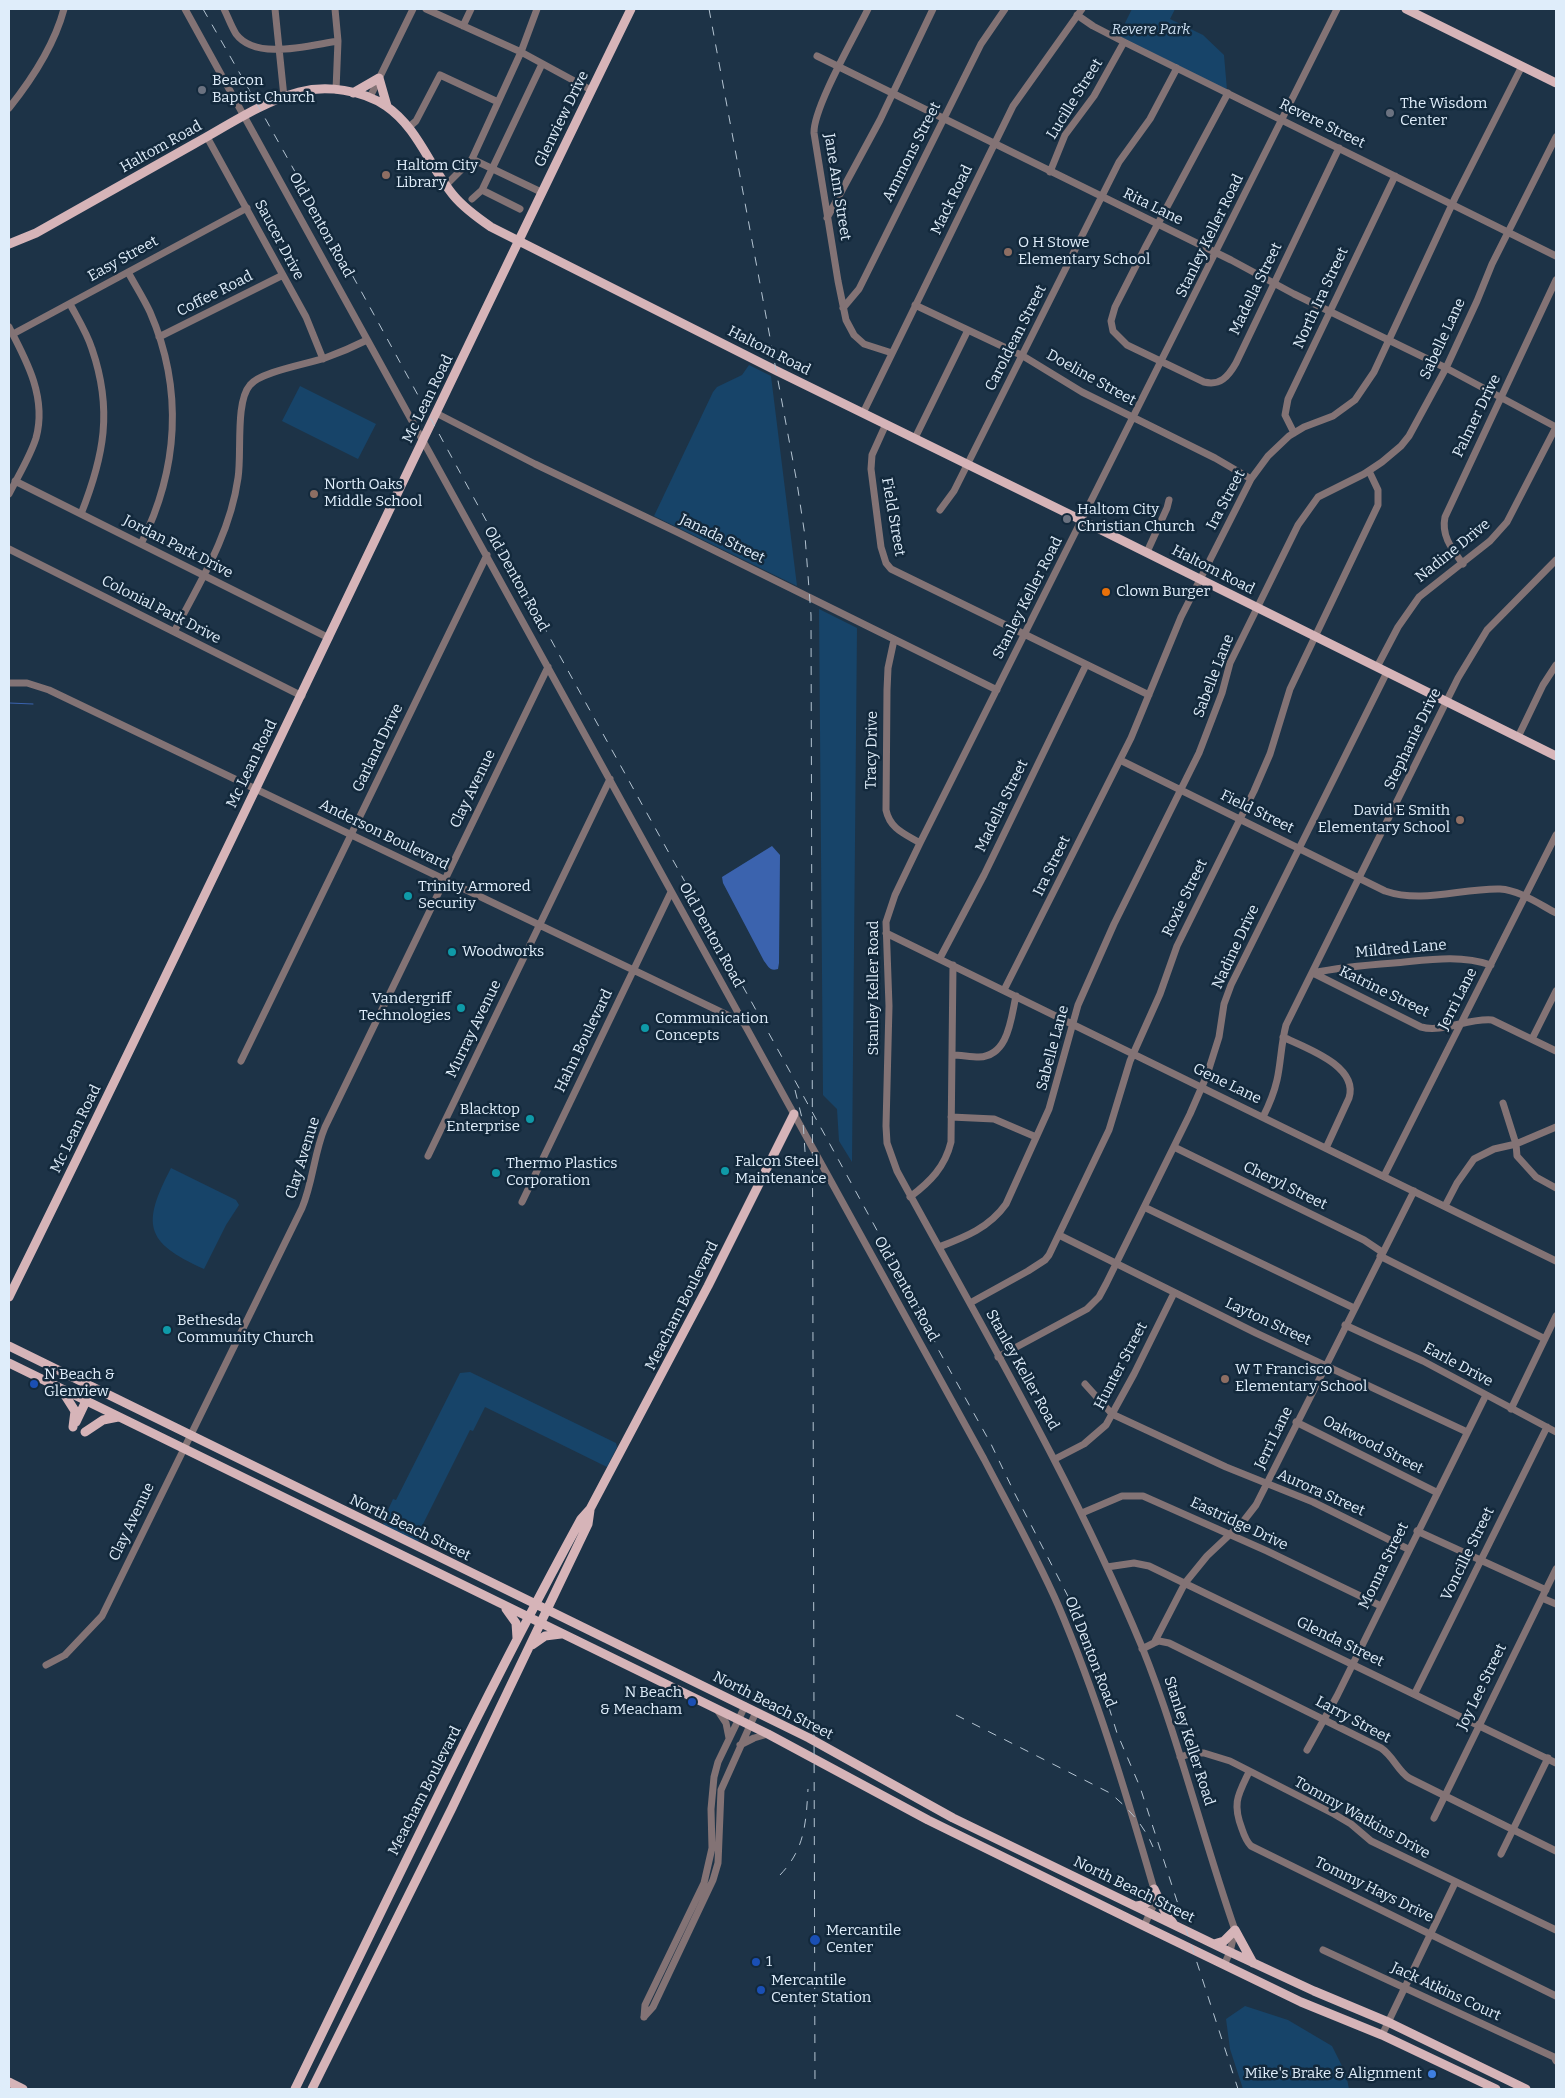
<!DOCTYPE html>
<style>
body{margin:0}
#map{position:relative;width:1565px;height:2098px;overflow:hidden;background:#1d3347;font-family:Bitter,serif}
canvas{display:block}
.frame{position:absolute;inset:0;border:10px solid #dfedfa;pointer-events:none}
</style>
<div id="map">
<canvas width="1565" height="2098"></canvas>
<div class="frame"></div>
</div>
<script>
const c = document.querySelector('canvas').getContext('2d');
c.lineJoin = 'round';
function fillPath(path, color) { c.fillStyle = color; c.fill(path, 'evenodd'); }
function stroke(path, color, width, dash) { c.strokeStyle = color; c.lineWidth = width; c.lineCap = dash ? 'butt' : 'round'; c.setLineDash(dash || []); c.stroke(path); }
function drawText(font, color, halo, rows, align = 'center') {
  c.font = font + ' Bitter,serif'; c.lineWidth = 5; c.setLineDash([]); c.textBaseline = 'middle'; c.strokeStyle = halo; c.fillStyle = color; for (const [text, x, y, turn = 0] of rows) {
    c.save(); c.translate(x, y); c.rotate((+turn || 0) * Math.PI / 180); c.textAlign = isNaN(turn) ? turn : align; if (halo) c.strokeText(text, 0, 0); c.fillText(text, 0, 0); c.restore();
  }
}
fillPath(new Path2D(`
 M1132 9H1175L1170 19 1203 35 1224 55 1227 90 1118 37Z
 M749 365 771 376 797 586 654 516 713 392 717 387 742 375Z
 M300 386 376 424 358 459 282 421Z
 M819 609 857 628 852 1162 839 1141 837 1109 823 1095Z
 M171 1168 236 1200 239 1205 226 1225 204 1269C144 1242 142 1224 171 1168Z
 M470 1372 616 1443 617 1447 607 1467 485 1407 473 1431 470 1430 423 1524 427 1527 418 1542 384 1525 383 1521 393 1499 396 1500 460 1373Z
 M1245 2006 1288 2020 1332 2046 1346 2074 1349 2089H1243L1230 2049 1226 2019Z`), '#174469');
fillPath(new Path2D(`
 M772 846 780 855 779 963 778 969C770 972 768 966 764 961L723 883 722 877Z`), '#3b63ae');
stroke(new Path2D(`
 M9 703 33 704`), '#3b63ae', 1);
stroke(new Path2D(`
 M185 9 984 1459C1009 1507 1036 1555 1058 1605 1097 1696 1126 1793 1154 1889L1155 1902 1144 1926
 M224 9C228 17 231 26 236 34 256 61 310 45 338 41
 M275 9 284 97
 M335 9 338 41 336 90
 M426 9 521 52 591 90
 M868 9C856 34 813 108 814 133L838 281 846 320 854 335 864 344 892 353
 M1077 15 1093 26 1124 42 1556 256
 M463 26 471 9
 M817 56 1231 260 1294 294 1446 368 1556 427
 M1228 93 1146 246 1115 307 1111 321 1113 331 1127 345 1204 382C1220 386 1228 377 1236 363L1339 148
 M370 97 413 9
 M9 108C33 78 54 46 64 9
 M409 127 416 121 440 75 498 102
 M207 137 306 317 323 359
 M472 159 541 192
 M1050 172 1065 135 1094 96 1124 42
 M446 185 472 159 521 52 537 9
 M482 190 520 209
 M472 199 482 190 542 64
 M827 218 880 120 933 9
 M128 272C135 285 144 299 150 312 184 390 178 470 141 544
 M70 304C78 319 87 333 92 349 113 410 104 456 81 514
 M915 305 1023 356 1082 392 1215 458 1251 479
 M843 308 859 289 981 44 1005 9
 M9 327C27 361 47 398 36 438 30 457 18 476 9 494
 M13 334 247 208
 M159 337 283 275
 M436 413 535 464 677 532 997 690
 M863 413 1013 106 1082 9
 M886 424 872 455 871 469 881 547 886 563 891 569 1149 695
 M1294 433 1285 415 1288 399 1395 176
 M915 438 968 330
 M15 481 329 638
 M940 510 954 491 1119 162 1150 119 1177 68
 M9 549 302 696
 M1147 552 1167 508 1169 500
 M1463 564C1452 549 1441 536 1445 517L1556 280
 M174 632C200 582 230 535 238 478 242 454 235 402 250 385 260 372 307 364 325 358 339 353 353 347 367 340
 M894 640 888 668 887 690 886 810C890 829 905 834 920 843
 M1377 667 1398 627 1419 597 1490 541 1507 522 1556 427
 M9 683H27L49 690 744 1023
 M1518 737 1543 685 1556 665
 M1120 760 1385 891C1423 904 1461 888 1500 889 1519 890 1539 904 1556 913
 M886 933 1556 1261
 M940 958 984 875 1086 665
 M1313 973 1421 1027C1443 1033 1467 1018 1492 1020L1556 1051
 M1313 973C1340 967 1367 965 1394 963 1427 960 1459 954 1491 965
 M1004 990 1131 738 1181 617 1251 479 1268 456 1289 436 1304 427 1333 416 1355 400 1374 372 1455 198 1522 66
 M1283 1037C1306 1048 1359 1066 1349 1098L1326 1148
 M1532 1039 1556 991
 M952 1055C961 1055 970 1057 979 1057 1009 1056 1011 1017 1016 996
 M241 1061 487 555
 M1503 1103 1516 1144 1517 1156 1536 1177 1556 1188
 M951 1117 994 1119 1036 1137
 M1263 1117C1269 1105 1274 1093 1277 1080 1281 1062 1281 1044 1286 1025L1458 678 1487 630 1556 560
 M1174 1147 1364 1240 1382 1252
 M428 1156 610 779
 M1384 1176 1556 835
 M910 1197C930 1182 945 1167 951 1142L953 965
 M522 1202 671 892
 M1445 1206 1457 1183 1474 1159 1494 1149 1516 1144 1556 1127
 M1144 1207 1354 1308
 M1059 1235 1256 1333 1467 1432
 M939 1247C965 1237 989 1228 1006 1204L1049 1109 1078 1005 1114 924 1199 753 1222 693 1230 663 1298 525 1318 497 1364 474 1382 462 1401 446 1409 436 1446 368 1477 301 1492 264 1556 137
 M1380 1256 1545 1339
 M970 1303 1028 1271 1045 1260 1049 1255 1109 1130 1130 1061 1160 994 1177 946 1254 791 1270 754 1290 689 1378 505V490L1369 471
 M1345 1325 1423 1361 1556 1432
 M998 1357 1087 1309 1099 1297 1106 1284 1190 1114 1207 1075 1219 1037 1224 1004 1231 985 1387 672
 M1085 1384 1112 1414 1226 1467 1313 1502 1408 1549
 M1511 1409 1556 1316
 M1296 1422 1436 1492
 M1055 1459 1084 1444 1106 1425 1134 1374 1174 1293
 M1082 1513 1122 1496H1143L1267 1551 1381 1606
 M1417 1531 1546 1590
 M1107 1567 1134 1563 1149 1566 1556 1763
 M1542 1598 1556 1604
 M1154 1643 1159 1641 1169 1643 1381 1748C1393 1756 1398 1771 1409 1778L1556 1851
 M1142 1649 1154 1643 1185 1583 1207 1556 1242 1523 1256 1505 1414 1191
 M46 1665 65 1655 102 1616 302 1208C313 1182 314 1153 325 1127L548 667
 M1415 1693 1547 1427
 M718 1711 726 1723 729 1738
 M740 1745 754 1738 768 1734
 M1307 1750 1337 1696 1486 1395
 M1180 1757 1193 1753H1204L1230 1761 1334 1814 1351 1824 1371 1841 1556 1930
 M1249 1772C1238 1795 1232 1803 1242 1829 1244 1835 1246 1841 1251 1846L1556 1996
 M1434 1818 1556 1569
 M1501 1854 1548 1758
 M1323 1950 1554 2057 1556 2061
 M1224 1965 1230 1952 1235 1930C1202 1836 1179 1739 1142 1647 1073 1481 983 1329 897 1171L887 1143 886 1126 889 1006 886 922 895 895 920 843 1337 9
 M644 2017 645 2005 704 1883 712 1848 711 1809 714 1777 718 1762 745 1706
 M644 2017 653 2007 713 1880 718 1863 721 1790 756 1712
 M1382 2035 1455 1883`), '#837375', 7);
stroke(new Path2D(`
 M1406 9 1556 83
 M353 93 379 78 387 106
 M9 244 36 233C89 203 141 174 194 144 227 126 262 102 299 92 327 85 362 90 386 106 418 128 429 166 454 196 464 208 478 218 491 227L777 371 1075 517 1556 756
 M9 1297C220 870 422 437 631 9
 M9 1346 756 1712 809 1738 953 1818 1230 1952 1314 1991 1388 2022 1526 2089
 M9 1363 768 1734 928 1820 1144 1926 1301 2002 1382 2035 1496 2089
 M63 1392 75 1411 73 1427
 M76 1422 86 1401
 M85 1432 103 1420 118 1417
 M506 1609 516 1623 517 1638
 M532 1645 545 1636 561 1634
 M1154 1889 1164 1910 1173 1923
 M1136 1906C1148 1905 1152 1900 1154 1889
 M1214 1944 1224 1941 1235 1930 1253 1963
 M9 2082 23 2089
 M295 2089C388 1898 479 1706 581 1519L590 1509 708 1286 794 1114
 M312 2089 452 1808 588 1524 590 1510`), '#d6b4b8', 9);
stroke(new Path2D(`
 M203 9C326 223 443 442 561 658 682 877 804 1095 923 1315L938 1349 991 1444 1014 1492 1072 1604 1091 1650 1117 1733 1140 1787 1238 2089
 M709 9 797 483 805 536 811 615 815 2089
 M795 1090 803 1122 806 1166
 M956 1715 1110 1793C1128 1808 1144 1825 1153 1847
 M780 1875C805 1849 806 1823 808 1789`), '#b4c4d2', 1, [9, 9]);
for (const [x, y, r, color] of [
 [202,90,5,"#6b7280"],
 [1390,113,5,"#6b7280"],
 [386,175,5,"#8d6e63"],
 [1008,252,5,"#8d6e63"],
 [314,494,5,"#8d6e63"],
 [1067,519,5,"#6b7280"],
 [1106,592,5,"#e8710a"],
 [1460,820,5,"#8d6e63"],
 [408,896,5,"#0f9aa8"],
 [452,952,5,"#0f9aa8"],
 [461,1008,5,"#0f9aa8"],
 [645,1028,5,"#0f9aa8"],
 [530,1119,5,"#0f9aa8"],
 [725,1171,5,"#0f9aa8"],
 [496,1173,5,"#0f9aa8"],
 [167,1330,5,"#0f9aa8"],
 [1225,1379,5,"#8d6e63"],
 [34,1384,5,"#1a4fb4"],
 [692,1702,5,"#1a4fb4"],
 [815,1940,6,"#1a4fb4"],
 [756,1962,5,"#1a4fb4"],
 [761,1990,5,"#1a4fb4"],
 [1432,2074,5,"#3f7fe0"]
]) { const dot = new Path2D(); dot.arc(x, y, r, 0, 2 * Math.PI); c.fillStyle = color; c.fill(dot); stroke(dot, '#13293c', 2); }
drawText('italic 15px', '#caddef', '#13293c', [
 ["Revere Park",1151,30]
]);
drawText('15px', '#dfedfa', '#13293c', [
 ["Beacon",212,81],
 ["Baptist Church",212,98],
 ["The Wisdom",1400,104],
 ["Center",1400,121],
 ["Haltom City",396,166],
 ["Library",396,183],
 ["O H Stowe",1018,243],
 ["Elementary School",1018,260],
 ["North Oaks",324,485],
 ["Middle School",324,502],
 ["Haltom City",1077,510],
 ["Christian Church",1077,527],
 ["Clown Burger",1116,592],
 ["David E Smith",1450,811,"right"],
 ["Elementary School",1450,828,"right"],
 ["Trinity Armored",418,887],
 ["Security",418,904],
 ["Woodworks",462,952],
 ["Vandergriff",451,999,"right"],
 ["Technologies",451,1016,"right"],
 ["Communication",655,1019],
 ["Concepts",655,1036],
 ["Blacktop",520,1110,"right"],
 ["Enterprise",520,1127,"right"],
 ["Falcon Steel",735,1162],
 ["Maintenance",735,1179],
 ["Thermo Plastics",506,1164],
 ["Corporation",506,1181],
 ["Bethesda",177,1321],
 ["Community Church",177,1338],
 ["W T Francisco",1235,1370],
 ["Elementary School",1235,1387],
 ["N Beach &",44,1375],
 ["Glenview",44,1392],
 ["N Beach",682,1693,"right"],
 ["& Meacham",682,1710,"right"],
 ["Mercantile",826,1931],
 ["Center",826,1948],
 ["1",766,1962],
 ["Mercantile",771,1981],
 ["Center Station",771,1998],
 ["Mike's Brake & Alignment",1422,2074,"right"]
], 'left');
drawText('15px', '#dfedfa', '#13293c', [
 ["Lucille Street",1075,99,-58],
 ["Glenview Drive",562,119,-64],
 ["Revere Street",1322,124,26],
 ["Haltom Road",161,147,-29],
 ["Ammons Street",912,152,-63],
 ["Jane Ann Street",837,187,81],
 ["Mack Road",952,200,-64],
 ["Rita Lane",1153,207,26],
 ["Old Denton Road",321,225,61],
 ["Stanley Keller Road",1210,236,-64],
 ["Saucer Drive",279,240,62],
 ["Easy Street",123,259,-29],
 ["Madella Street",1256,289,-64],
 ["Coffee Road",215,294,-27],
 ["North Ira Street",1321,298,-65],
 ["Caroldean Street",1016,338,-63],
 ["Sabelle Lane",1443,339,-65],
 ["Haltom Road",769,351,27],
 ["Doeline Street",1091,378,29],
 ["Mc Lean Road",428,399,-64],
 ["Palmer Drive",1477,416,-64],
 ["Ira Street",1226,500,-62],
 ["Field Street",893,517,80],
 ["Janada Street",722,539,26],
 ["Jordan Park Drive",178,547,27],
 ["Nadine Drive",1453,551,-39],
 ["Haltom Road",1213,570,27],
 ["Old Denton Road",516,579,61],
 ["Stanley Keller Road",1028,598,-63],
 ["Colonial Park Drive",161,610,27],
 ["Sabelle Lane",1214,676,-69],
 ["Stephanie Drive",1413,739,-64],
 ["Garland Drive",378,748,-64],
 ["Tracy Drive",872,750,-89],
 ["Mc Lean Road",252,764,-64],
 ["Clay Avenue",473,789,-64],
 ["Madella Street",1002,806,-64],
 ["Field Street",1257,812,26],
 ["Anderson Boulevard",384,835,26],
 ["Ira Street",1052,866,-64],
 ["Roxie Street",1185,898,-64],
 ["Old Denton Road",711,935,61],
 ["Nadine Drive",1236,947,-65],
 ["Mildred Lane",1401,949,-5],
 ["Stanley Keller Road",874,988,-90],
 ["Katrine Street",1384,992,26],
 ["Jerri Lane",1458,999,-63],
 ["Murray Avenue",474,1029,-64],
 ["Hahn Boulevard",584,1041,-64],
 ["Sabelle Lane",1053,1048,-75],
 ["Gene Lane",1227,1084,26],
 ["Mc Lean Road",76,1129,-64],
 ["Clay Avenue",303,1158,-73],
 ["Cheryl Street",1285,1186,26],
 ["Old Denton Road",906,1289,61],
 ["Meacham Boulevard",682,1306,-63],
 ["Layton Street",1268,1322,25],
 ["Earle Drive",1458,1365,28],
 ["Hunter Street",1121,1366,-62],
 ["Stanley Keller Road",1022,1370,61],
 ["Jerri Lane",1274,1438,-64],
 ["Oakwood Street",1373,1445,27],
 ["Aurora Street",1321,1493,24],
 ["Clay Avenue",132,1522,-64],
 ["Eastridge Drive",1239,1524,25],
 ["North Beach Street",410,1528,26],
 ["Voncille Street",1468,1554,-64],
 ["Monna Street",1384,1566,-64],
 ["Glenda Street",1340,1642,26],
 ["Old Denton Road",1090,1652,69],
 ["Joy Lee Street",1482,1687,-64],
 ["North Beach Street",773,1706,27],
 ["Larry Street",1353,1720,28],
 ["Stanley Keller Road",1189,1741,72],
 ["Meacham Boulevard",425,1791,-63],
 ["Tommy Watkins Drive",1362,1818,29],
 ["North Beach Street",1134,1890,26],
 ["Tommy Hays Drive",1374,1890,26],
 ["Jack Atkins Court",1446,1992,25]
]);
</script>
